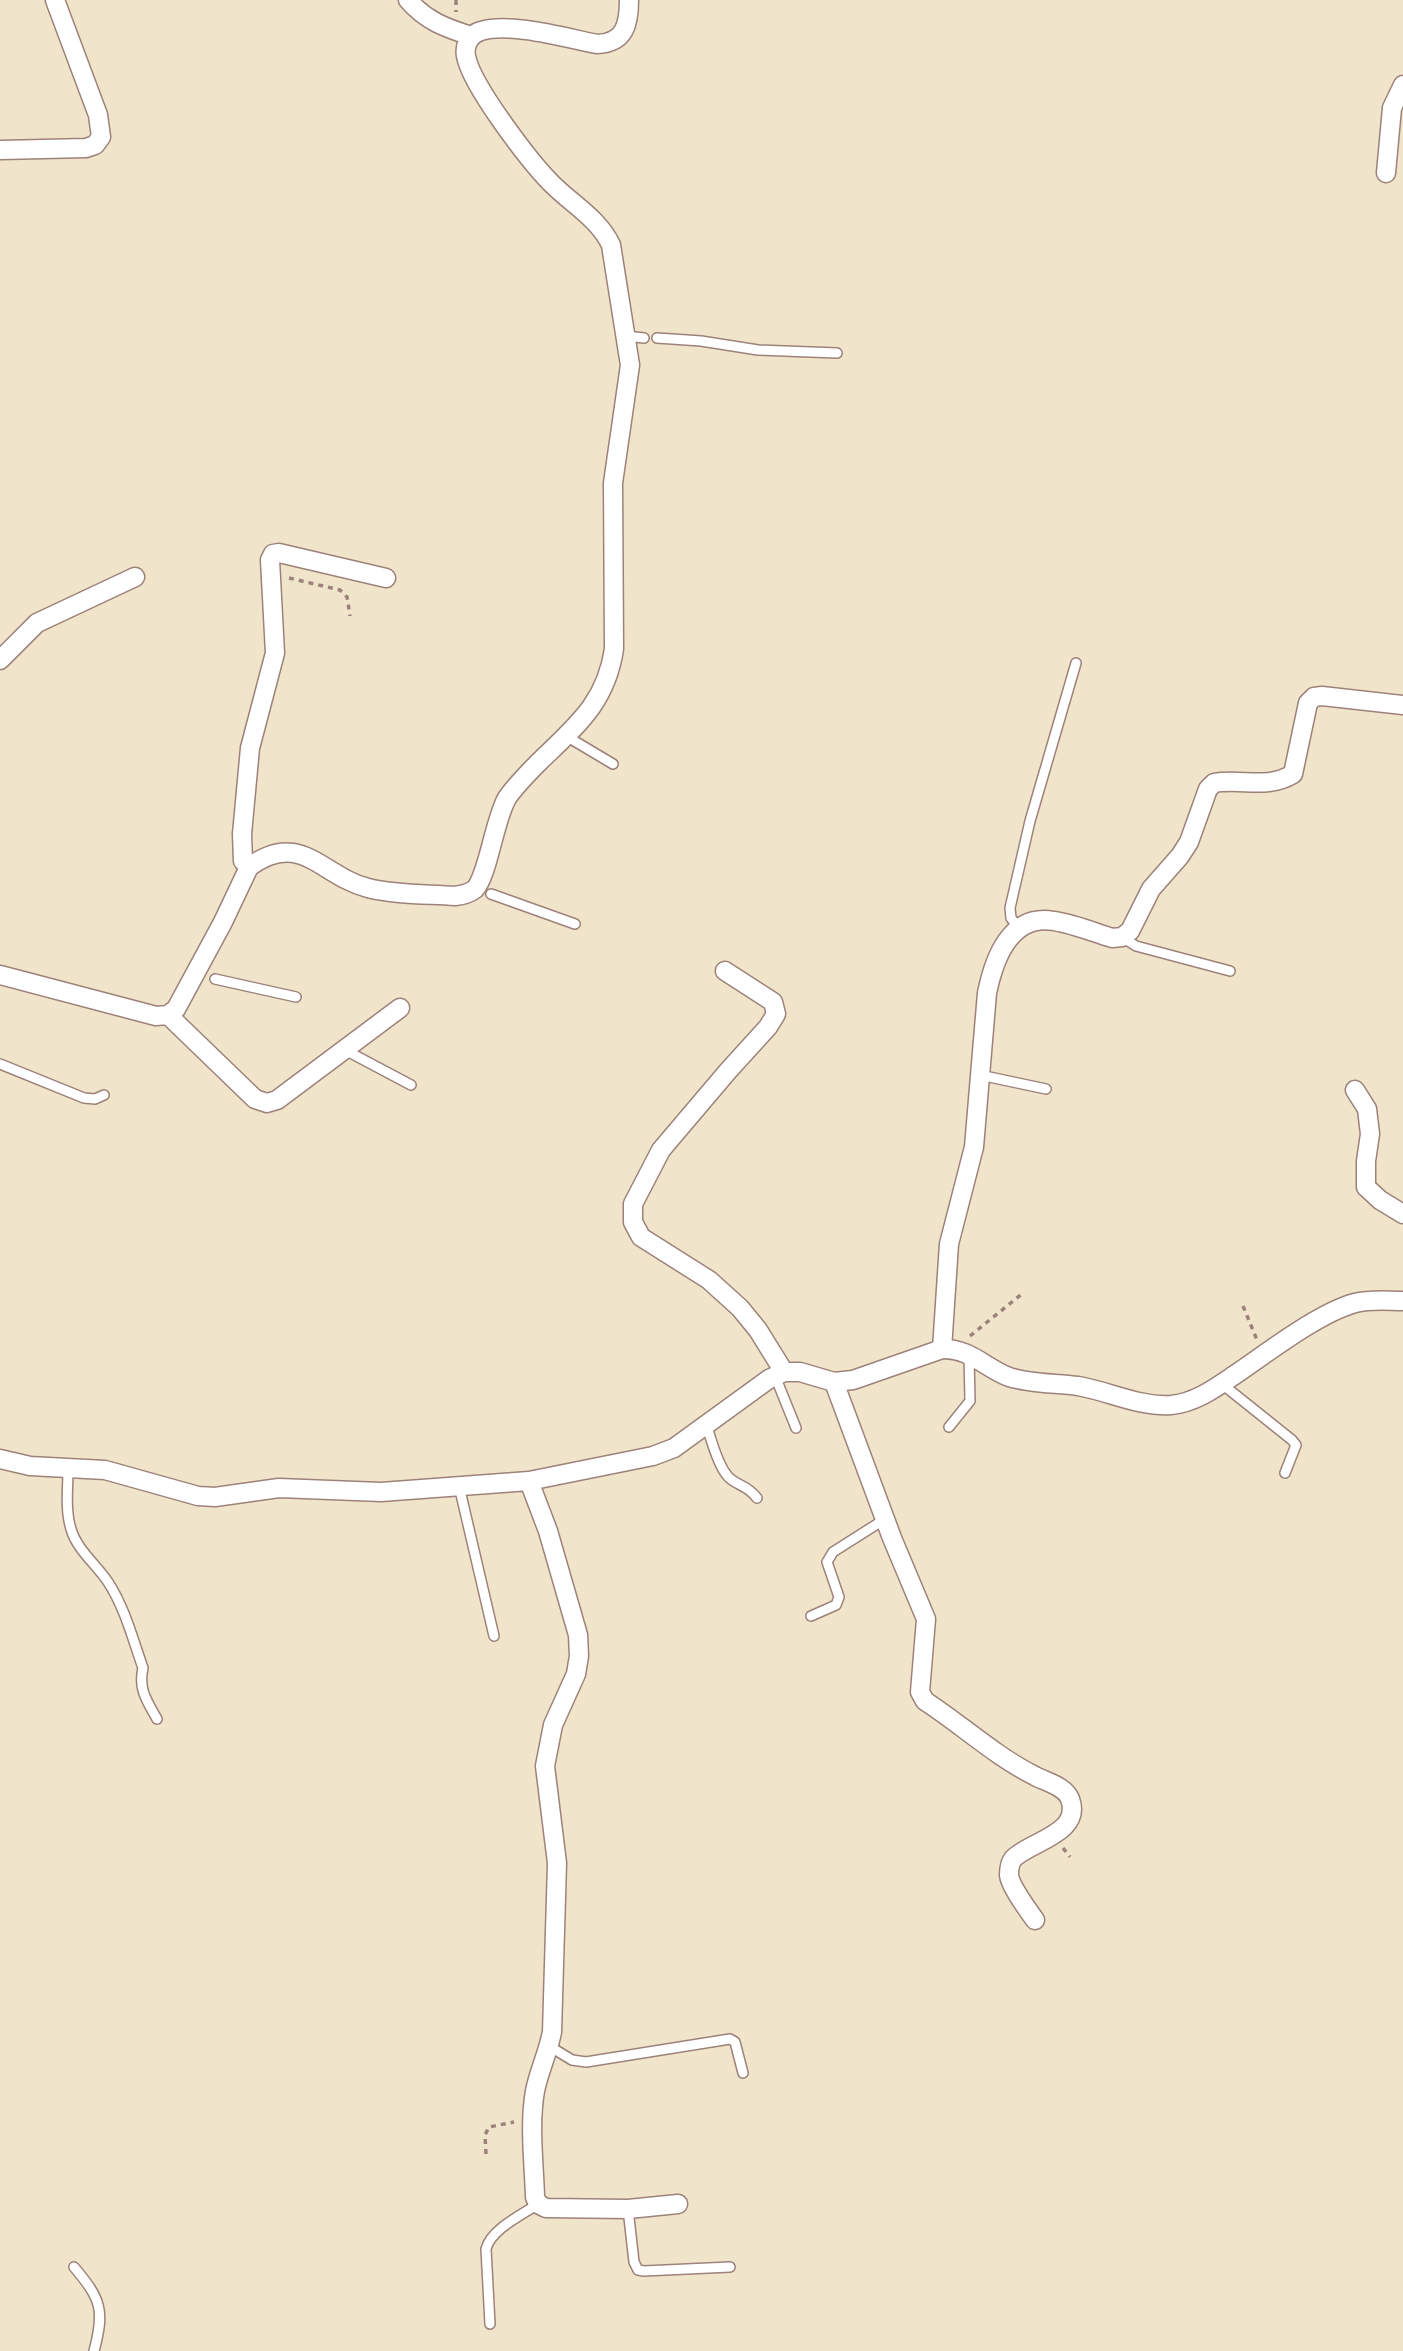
<!DOCTYPE html>
<style>
body{margin:0}
canvas{display:block;background:#f0e5ca}
</style>
<canvas width="1403" height="2351"></canvas>
<script>
const c = document.querySelector('canvas').getContext('2d');
c.lineJoin = 'round';
function stroke(path, color, width, dash) { c.strokeStyle = color; c.lineWidth = width; c.lineCap = dash ? 'butt' : 'round'; c.setLineDash(dash || []); c.stroke(path); }
const service = new Path2D(`
 M626 336 644 338
 M657 338 701 341 758 350 837 353
 M566 736 613 764
 M491 894 575 924
 M1018 927 1011 918 1010 908 1030 821 1076 663
 M1122 937 1136 946 1230 971
 M215 979 296 997
 M345 1050 411 1085
 M0 1064 84 1098 95 1099 104 1095
 M980 1075 1046 1089
 M775 1376 796 1428
 M1222 1384 1292 1440 1296 1445 1285 1473
 M706 1425C712 1440 716 1461 726 1474 734 1486 746 1483 757 1498
 M949 1427 970 1401 969 1356
 M68 1469C68 1488 65 1510 71 1529 77 1550 96 1564 108 1582 125 1608 133 1640 143 1668 138 1689 147 1701 157 1719
 M459 1486 494 1636
 M811 1616 836 1605 839 1597 827 1562 833 1552 885 1519
 M549 2046 572 2060 586 2062 730 2039 735 2042 743 2073
 M628 2209 634 2262 638 2270 644 2271 730 2267
 M74 2267C101 2299 105 2310 94 2351
 M490 2324 486 2249C491 2229 522 2215 538 2204`);
const minor = new Path2D(`
 M408 0C426 21 446 28 471 36
 M0 150 86 148 95 145 101 137 98 115 55 0
 M1386 173 1392 108 1403 85
 M0 660 37 623 135 577
 M249 867 243 861 242 834 250 748 275 653 270 560 273 554 279 553 386 578
 M725 971 773 1002 776 1014 768 1027 728 1071 661 1150 633 1204V1222L641 1237 709 1280 740 1308 758 1330 784 1372
 M0 975 156 1016 168 1015 176 1009 223 922 249 867C301 829 321 876 368 888 396 895 426 894 455 896 462 895 469 894 475 889 488 875 494 821 507 798 516 785 528 773 539 762 576 726 606 703 614 649L613 483 630 365 611 245C599 219 573 205 552 184 530 162 471 85 466 56 464 45 470 34 481 31 511 22 566 38 597 44 625 43 629 24 629 0
 M168 1015 255 1099 267 1103 277 1100 400 1008
 M1355 1090 1367 1109 1370 1134 1366 1161V1187L1380 1200 1403 1214
 M942 1349 949 1244 974 1147 987 993C994 959 1010 913 1054 921 1074 924 1093 932 1112 938L1122 937 1130 931 1151 889 1180 856 1189 842 1208 789 1214 783C1243 778 1266 790 1293 774L1308 703 1314 697 1322 696 1403 705
 M834 1382 892 1538 926 1619 920 1692 925 1701C962 1725 995 1756 1035 1776 1046 1782 1065 1786 1070 1799 1083 1834 1028 1842 1013 1859 1010 1863 1009 1870 1009 1875 1010 1886 1028 1910 1035 1920
 M0 1459 30 1466 105 1470 198 1496 215 1497 279 1488 381 1492 529 1481 653 1456 674 1448 769 1379 784 1372H800L834 1382 853 1380 942 1349C970 1348 985 1368 1009 1377 1031 1384 1055 1383 1078 1386 1108 1391 1139 1407 1171 1405 1194 1403 1214 1389 1233 1376 1266 1354 1318 1313 1355 1303 1371 1299 1387 1301 1403 1301
 M529 1481 548 1531 578 1635 579 1656 576 1674 553 1725 545 1766 557 1863 552 2032C548 2053 539 2071 535 2091 529 2125 534 2163 535 2197L538 2204 546 2208 628 2209 678 2204`);
stroke(service, '#9d827a', 12);
stroke(minor, '#9d827a', 21);
stroke(new Path2D(`
 M456 0V12
 M289 578 340 590 347 597 350 616
 M1243 1306 1257 1340
 M970 1336 1023 1293
 M1063 1848 1070 1857
 M486 2154 485 2135 489 2127 514 2122`), '#9d827a', 3.5, [5, 5]);
stroke(service, '#fff', 9);
stroke(minor, '#fff', 18);
</script>
